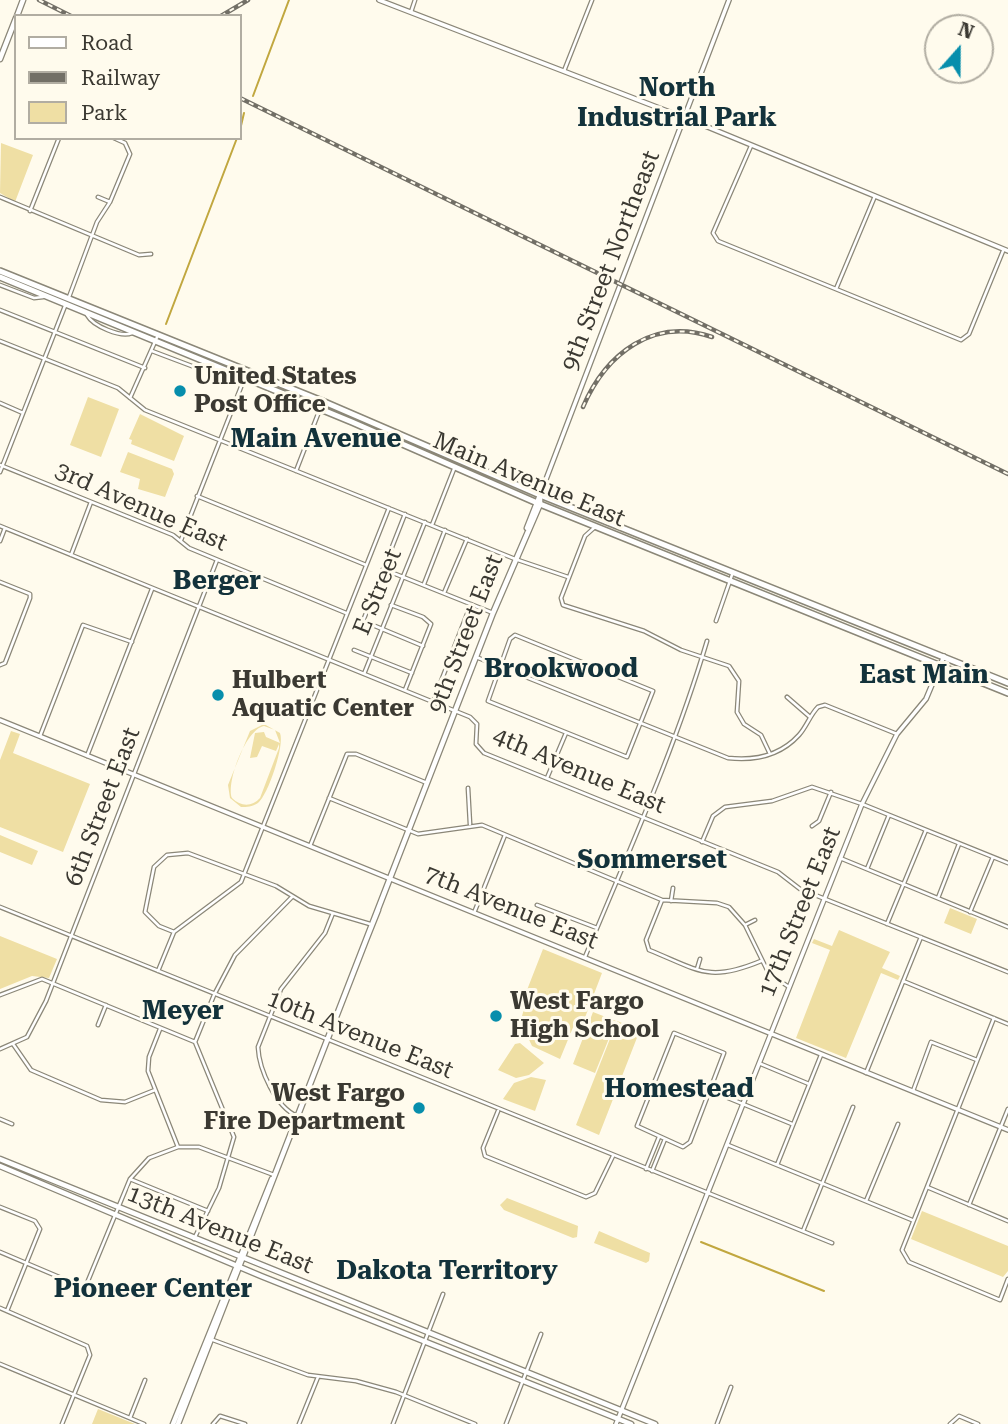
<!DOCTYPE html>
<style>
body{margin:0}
#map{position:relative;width:1008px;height:1424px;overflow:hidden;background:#fffbed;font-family:"Roboto Serif",serif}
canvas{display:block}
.legend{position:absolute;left:14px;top:14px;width:228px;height:126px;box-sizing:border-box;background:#fffbed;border:2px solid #b1ada2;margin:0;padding:9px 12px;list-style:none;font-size:21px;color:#3b3932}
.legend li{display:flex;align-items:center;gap:14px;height:35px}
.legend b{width:35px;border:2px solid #b1ada2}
.north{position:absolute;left:924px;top:14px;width:70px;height:70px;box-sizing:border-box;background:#fffbed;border:2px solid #b1ada2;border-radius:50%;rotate:21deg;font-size:19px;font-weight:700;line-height:28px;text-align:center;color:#3b3932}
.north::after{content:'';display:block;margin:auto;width:24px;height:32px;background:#078eac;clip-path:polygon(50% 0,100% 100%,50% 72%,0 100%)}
</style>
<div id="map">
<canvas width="1008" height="1424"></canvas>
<ul class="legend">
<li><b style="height:9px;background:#fff"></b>Road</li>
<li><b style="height:9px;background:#726f66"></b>Railway</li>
<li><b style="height:19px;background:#efdfa4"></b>Park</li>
</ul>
<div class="north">N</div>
</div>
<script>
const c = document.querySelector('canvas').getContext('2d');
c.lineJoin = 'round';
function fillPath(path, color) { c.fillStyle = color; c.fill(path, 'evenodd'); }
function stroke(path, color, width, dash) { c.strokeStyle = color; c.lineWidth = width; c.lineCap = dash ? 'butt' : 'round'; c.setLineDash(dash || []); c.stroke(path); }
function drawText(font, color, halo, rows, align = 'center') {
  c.font = font + ' "Roboto Serif",serif'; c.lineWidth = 6; c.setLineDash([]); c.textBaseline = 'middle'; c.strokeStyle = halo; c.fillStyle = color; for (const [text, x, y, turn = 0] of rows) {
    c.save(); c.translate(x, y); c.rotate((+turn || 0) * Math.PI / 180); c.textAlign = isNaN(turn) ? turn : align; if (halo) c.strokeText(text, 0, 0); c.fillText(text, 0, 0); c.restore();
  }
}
fillPath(new Path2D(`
 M1 143 33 155 15 202 0 193Z
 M88 397 119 409 101 457 70 445Z
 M140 414 184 436 174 461 131 444 132 440 129 439Z
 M128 452 172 469 174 474 165 497 138 489 140 479 120 472Z
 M264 724 280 733C285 745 268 795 258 803 252 807 247 807 241 807L230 798 228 785 250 731ZM264 726 275 730 280 743 266 737 264 732 255 733 250 758 257 757 262 746 276 751 279 744V748L260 798C252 807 241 807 232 798 226 782 246 729 264 726Z
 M11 731 20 734 13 753 90 784 63 852 0 827V760Z
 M0 835 38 851 32 865 0 852Z
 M950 908 977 919 971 934 944 923Z
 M839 930 890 952 882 968 900 976 898 980 881 973 846 1058 796 1038 830 950 812 943 814 939 832 946Z
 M0 936 57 959 49 978 32 976 0 989Z
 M543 949 602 973 581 1028 574 1025 560 1059 532 1046 525 1031 528 1018 522 1016 529 991 527 990Z
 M593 1012 616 1021 595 1073 573 1064Z
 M617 1021 640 1030 599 1135 576 1125Z
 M520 1043 544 1063 529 1075 516 1078 498 1070 515 1044Z
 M531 1077 546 1080 535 1111 503 1099 514 1083Z
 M507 1198 578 1226 577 1237 573 1238 504 1210 500 1205Z
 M922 1211 1008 1246V1271L1003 1277 911 1239Z
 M599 1231 650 1253 649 1261 646 1263 594 1243Z
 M98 1409 135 1424H92Z`), '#efdfa4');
stroke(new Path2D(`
 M253 96 289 0
 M240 130 244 113
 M166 324 237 138
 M701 1242 824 1291`), '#c1a73f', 2);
const minor = new Path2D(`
 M411 12 415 0
 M564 71 592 0
 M751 146 713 233 718 241 961 340 969 334 1003 251
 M0 197 139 255 151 254
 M98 197 110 202
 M30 211 59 138
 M0 285 34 298 43 297
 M836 289 875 196
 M69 297 97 222 110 202 130 154 125 143 114 138
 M0 310 145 368
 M87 315C93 326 121 338 132 333
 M0 341 118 388 145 410 515 559 568 577
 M152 351 197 368
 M130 398 158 335
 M0 403 23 413
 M0 465 173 535 189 548 346 613
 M296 471 320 409
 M0 472 65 306
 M197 496 366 565
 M405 514 363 621 423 646
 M432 525 454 469
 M0 526 470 717 477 724 476 744 484 753 778 872 800 889 1008 972
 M595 527 585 536 561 598 563 605 644 631 681 650 729 666 739 681 737 712 744 724 761 735 770 754
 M181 540 241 387
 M0 541 5 528
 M71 555 91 502
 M383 569 493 613
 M0 582 30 594V598L5 663 0 665
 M424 584 445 530
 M444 593 467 539
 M391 605 423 617 431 624 405 690
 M716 621 733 572
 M515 635 653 691 627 757 488 701 510 639Z
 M354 650 412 673
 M476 657 728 758C755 761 780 756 799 735 807 726 810 715 818 707L825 705 897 734
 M364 674 425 522
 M787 697 810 717
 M433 702 471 604
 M40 736 83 625 132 642
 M87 756 152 589
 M547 778 566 733
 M468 788 470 824
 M329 798 418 834 482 825 662 900 717 903 729 907 745 925 769 974 789 987
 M812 826 819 821 831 792
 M702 842 713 816 725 807 772 801 812 787 862 804 1008 863
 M310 846 347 754H356L427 783
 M840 858 1008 927
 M867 869 889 815
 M938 898 959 844
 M662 900 646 940 649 950C699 970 708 983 761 961
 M671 901 673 888
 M537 905 597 928
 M0 907 832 1243
 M970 912 993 857
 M474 913 505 835
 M887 924 926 830
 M745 925 755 920
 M174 932 159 926 145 912 154 867 167 855 188 853 276 886 309 906 370 924
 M585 957C628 853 675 749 707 641
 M697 969 700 959
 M158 971 174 932 241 882 389 508
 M903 981 1008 1024
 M0 995 42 979 195 1042 234 1137 219 1188 194 1239
 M994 1018 902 1250 909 1262 1000 1300 1008 1279
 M98 1025 106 1005
 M160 1029 149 1057 148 1071 178 1147
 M674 1033 724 1053 690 1142 683 1147 637 1126Z
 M195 1042 214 995 235 955 292 897
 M13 1044 31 1070 101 1100 125 1102 155 1090
 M0 1049 27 1037 46 1001 217 560
 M761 1064 809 1084
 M866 1073 921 937
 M711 1091 792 1124
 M913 1091 931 1042 977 1060
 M498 1111 483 1148 485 1156 586 1197 595 1193 613 1156
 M297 1116C276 1107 259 1070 258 1047L281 989 325 933 333 913
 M0 1119 12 1124
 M728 1145 912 1220
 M777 1165 821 1055
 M646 1169 659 1137
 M652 1171 665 1139
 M130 1179 208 1211
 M927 1187 1008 1221
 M866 1201 898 1124
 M969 1205 1008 1109
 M0 1207 35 1221 40 1229 7 1311
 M803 1231 853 1107
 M0 1252 85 1288 130 1179 149 1158 178 1147H199L274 1175
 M0 1308 87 1346 90 1355 62 1424
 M213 1340 308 1375 356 1381 396 1392 475 1424
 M0 1364 144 1424
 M130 1418 145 1380
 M213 1424 220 1416 245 1424
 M299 1424 318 1377
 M393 1424 443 1294
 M506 1424 541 1334
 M717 1424 731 1387
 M950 1424 959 1416 978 1424`);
const tertiary = new Path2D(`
 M379 0 698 123 1008 251
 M540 495 729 0
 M0 720 1008 1130
 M616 1424 862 804 897 734 926 699 944 656`);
const secondary = new Path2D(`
 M17 16 23 0
 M0 59 16 18
 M527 528 540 495
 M366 940 378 910
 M0 1159 655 1424
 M0 1166 261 1276 631 1424
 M173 1424 272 1179
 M178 1424 493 613 540 504V495`);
const primary = new Path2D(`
 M0 271 322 401 540 495 1008 683
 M0 277 352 422 535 502 1008 693`);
stroke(minor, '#8b8778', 5);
stroke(tertiary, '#8b8778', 6);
stroke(secondary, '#8b8778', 7);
stroke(primary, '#8b8778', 8);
stroke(minor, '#fff', 2.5);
stroke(tertiary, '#fff', 3.5);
stroke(secondary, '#fff', 4.5);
stroke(primary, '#fff', 5);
const rail = new Path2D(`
 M39 0 71 16
 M221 16 248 0
 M240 98 1008 474
 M583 407C606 353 654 317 712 337`);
stroke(rail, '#726f66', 4.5);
stroke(rail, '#fffbed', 2, [5]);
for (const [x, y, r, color] of [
 [180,391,7,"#078eac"],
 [218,695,7,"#078eac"],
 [496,1016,7,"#078eac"],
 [419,1108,7,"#078eac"]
]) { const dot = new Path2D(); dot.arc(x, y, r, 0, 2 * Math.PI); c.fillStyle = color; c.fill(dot); stroke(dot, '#fffbed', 2.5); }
drawText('24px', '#3b3932', '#fffbed', [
 ["9th Street Northeast",611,261,-69],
 ["Main Avenue East",529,480,23],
 ["3rd Avenue East",141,507,24],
 ["E Street",378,592,-68],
 ["9th Street East",466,634,-69],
 ["4th Avenue East",579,771,23],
 ["6th Street East",103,807,-69],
 ["7th Avenue East",511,908,22],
 ["17th Street East",800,912,-68],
 ["10th Avenue East",360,1035,22],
 ["13th Avenue East",220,1230,22]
]);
drawText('bold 24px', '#3b3932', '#fffbed', [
 ["United States",194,377],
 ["Post Office",194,405],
 ["Hulbert",232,681],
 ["Aquatic Center",232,709],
 ["West Fargo",510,1002],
 ["High School",510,1030],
 ["West Fargo",405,1094,"right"],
 ["Fire Department",405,1122,"right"]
], 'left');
drawText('bold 26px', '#13323b', '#fffbed', [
 ["North",677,88],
 ["Industrial Park",677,118],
 ["Main Avenue",316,439],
 ["Berger",217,581],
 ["Brookwood",561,669],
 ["East Main",924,675],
 ["Sommerset",652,860],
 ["Meyer",183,1011],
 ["Homestead",679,1089],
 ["Dakota Territory",447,1271],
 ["Pioneer Center",153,1289]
]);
</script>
